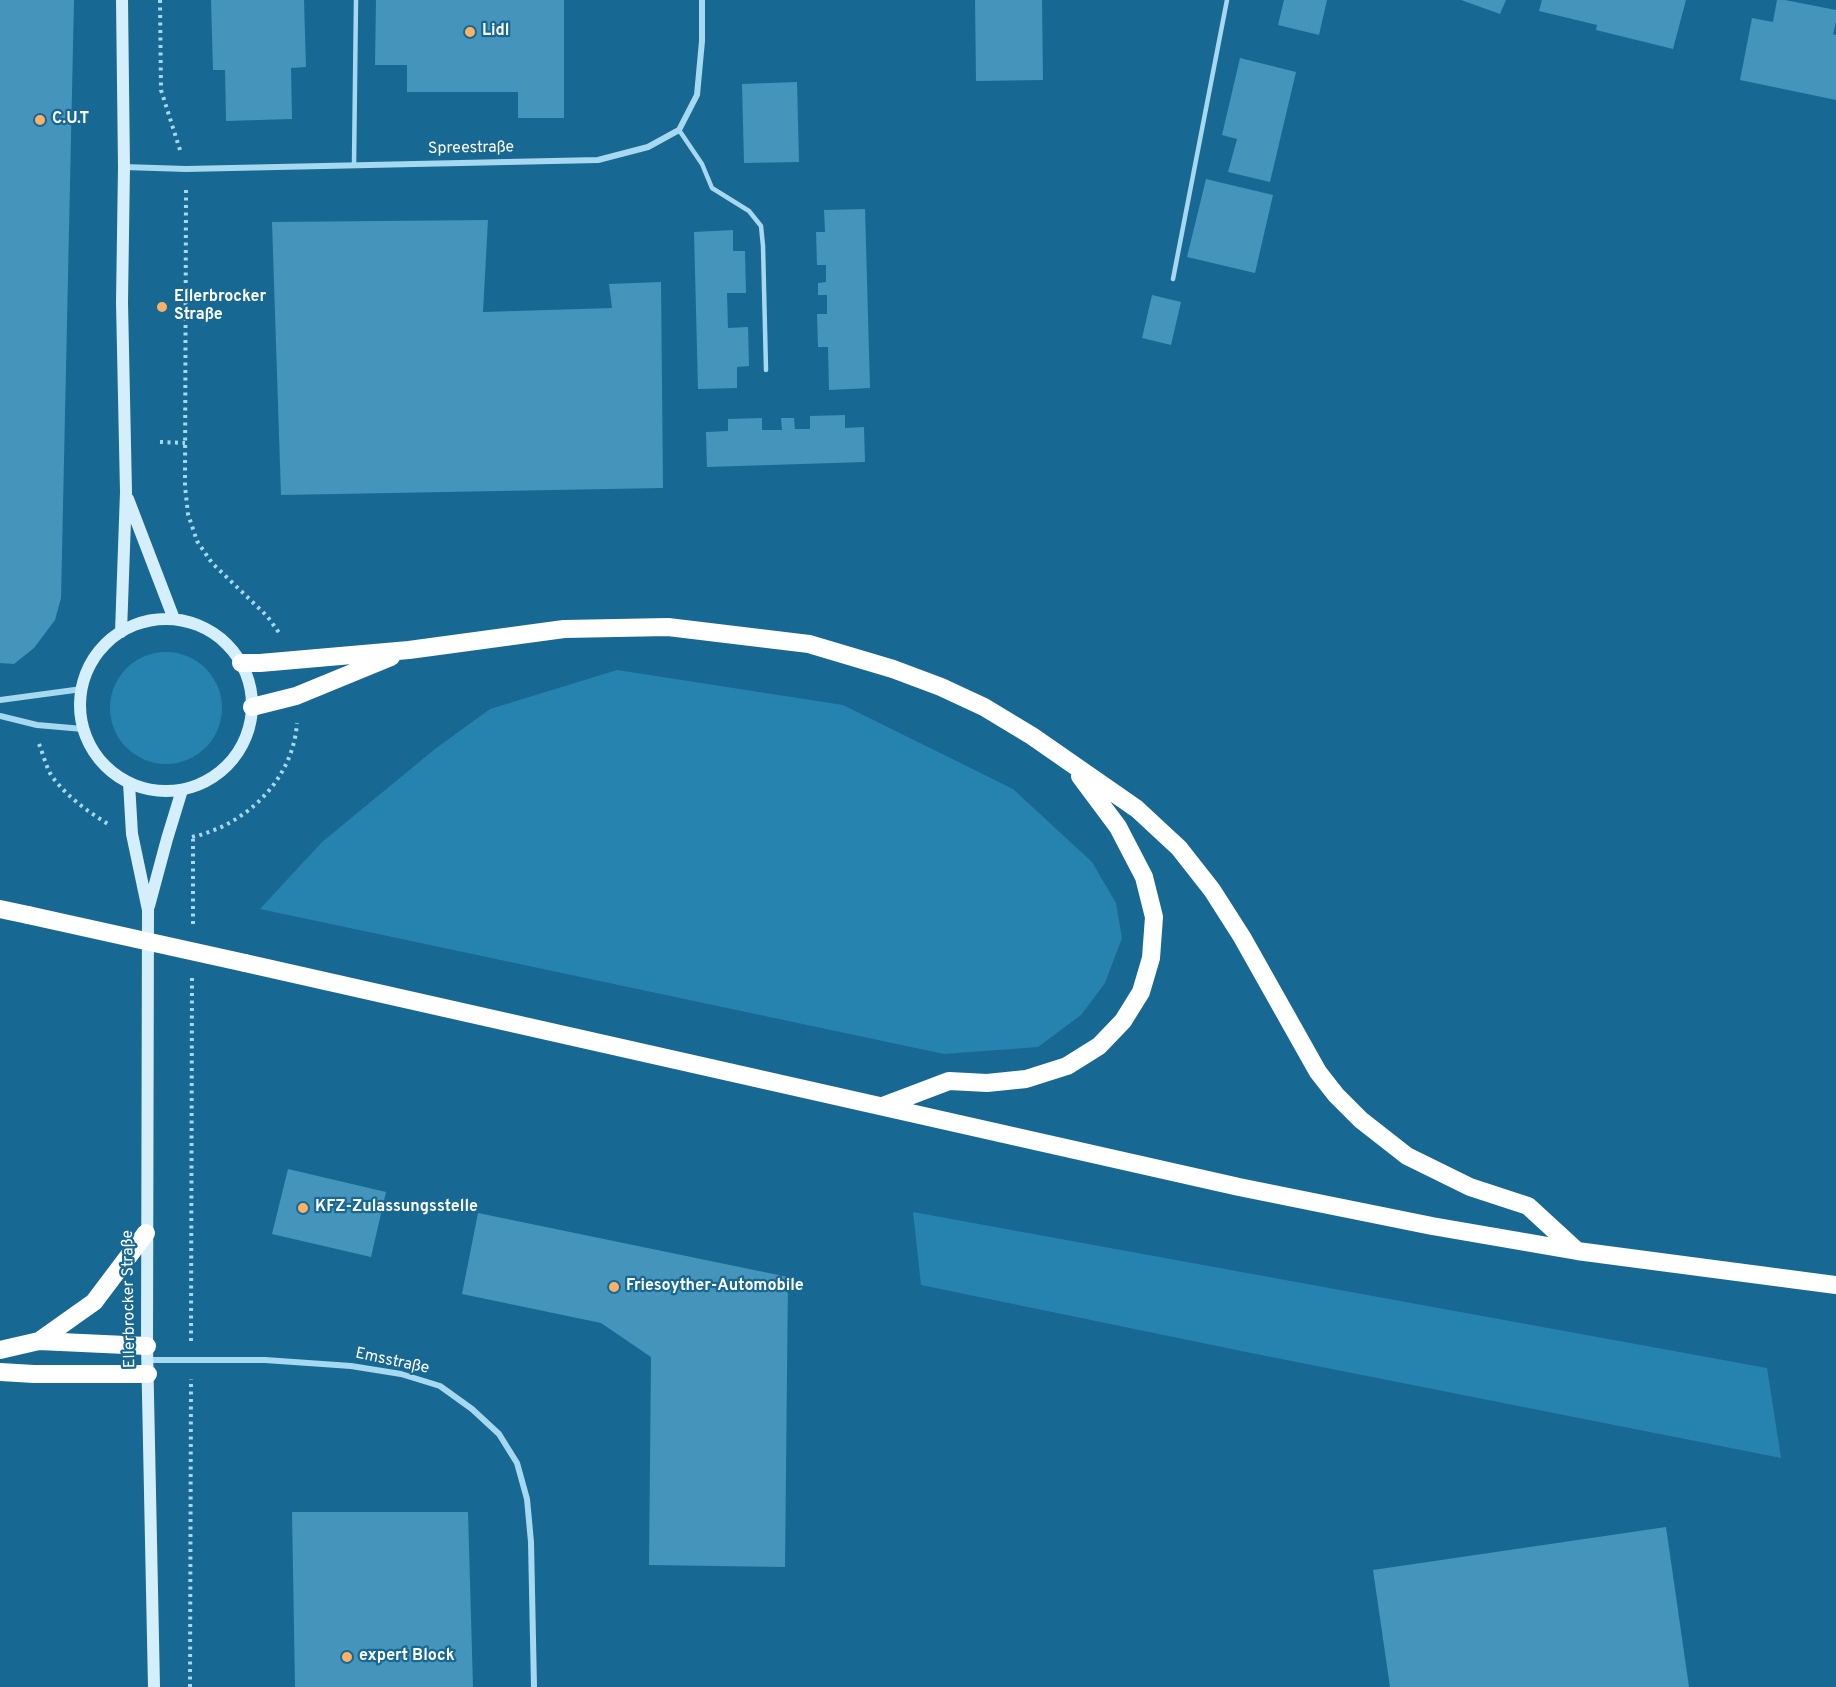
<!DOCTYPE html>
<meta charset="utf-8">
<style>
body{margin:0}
canvas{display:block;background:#176892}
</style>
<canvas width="1836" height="1687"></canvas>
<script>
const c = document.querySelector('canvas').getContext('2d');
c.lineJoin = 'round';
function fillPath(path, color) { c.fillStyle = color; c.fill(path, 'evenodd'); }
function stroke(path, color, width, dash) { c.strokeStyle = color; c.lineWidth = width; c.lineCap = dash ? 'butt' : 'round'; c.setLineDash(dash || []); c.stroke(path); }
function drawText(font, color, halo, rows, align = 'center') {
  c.font = font + ' Overpass,sans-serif'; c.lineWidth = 4.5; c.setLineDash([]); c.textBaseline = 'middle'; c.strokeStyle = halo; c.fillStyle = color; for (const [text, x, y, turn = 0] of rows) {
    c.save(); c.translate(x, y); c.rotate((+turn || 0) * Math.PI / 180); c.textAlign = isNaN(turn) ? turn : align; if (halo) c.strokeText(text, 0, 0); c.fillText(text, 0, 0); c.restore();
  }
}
fillPath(new Path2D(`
 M110 708a56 56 0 1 1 112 0a56 56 0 1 1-112 0Z
 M617 670 843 705 1013 789 1092 862 1116 903 1122 938 1105 983 1081 1015 1038 1047 944 1054 260 909 322 842 435 749 490 709Z
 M913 1212 1767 1368 1781 1458 1256 1354 921 1285Z`), '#2682af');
fillPath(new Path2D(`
 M0 0H74L61 598 55 620 34 648 14 664 0 663Z
 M211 0H304L306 67 291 68 292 119 226 121 225 70H213Z
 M376 0H564V118H518V92H407V65H375Z
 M975 0H1042L1043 80 976 81Z
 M1284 0H1327L1319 35 1278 25Z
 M1461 0H1506L1500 14Z
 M1542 0H1686L1673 49 1596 30 1597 25 1539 11Z
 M1777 0H1785L1836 10V22L1833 34 1836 35V100L1740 80 1752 18 1773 22Z
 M1240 58 1296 72 1270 182 1228 172 1237 139 1222 135Z
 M797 82 799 162 744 163 742 84Z
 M1206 179 1273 195 1255 273 1187 257Z
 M865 209 870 388 829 390 828 347H818L817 314H827V295H818V283L826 282V265H817L816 232H825L824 210Z
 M488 220 483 312 612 308 609 284 661 282 663 488 281 495 272 222Z
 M733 230V251H745L746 293H727L728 328 748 327 749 366 737 367V388L698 389 694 232Z
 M1152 295 1181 302 1171 345 1142 338Z
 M845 415V428L864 427 865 462 707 467 706 432 728 431V419L762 418V430H782L781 418H794L795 429H810V416Z
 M288 1169 386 1192 371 1257 272 1234Z
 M478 1213 788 1277 785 1567 649 1565 651 1357 601 1323 462 1294Z
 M292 1512H468L473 1687H295Z
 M1666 1527 1689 1687H1390L1373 1570Z`), '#4494bc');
stroke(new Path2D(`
 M160 0 161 90 180 150
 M186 190 185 486 188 514 197 541 212 563 267 616 280 634
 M160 442 185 443
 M39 744C43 754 46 766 51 775 66 796 87 811 108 824
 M192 837C246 825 293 780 297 723
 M193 924V839
 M191 1341 192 977
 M190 1687 191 1379`), '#a6d8f0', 4, [3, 4.5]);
stroke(new Path2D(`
 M679 130 702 164 712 188 749 211 761 226 763 246 766 370
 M354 165 356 0
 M1173 279 1227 0`), '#a6d8f0', 4.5);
stroke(new Path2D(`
 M124 167 186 169 598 160 648 147 679 130 697 95 702 41V0
 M0 700 82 689
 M0 716 37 725 83 729
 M148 1360H265L351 1366 401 1374 440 1386 472 1409 499 1434 517 1463 527 1499 531 1542 534 1687`), '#a6d8f0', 6);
stroke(new Path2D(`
 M128 499 174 619
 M80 705a86 86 0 1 1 172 0a86 86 0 1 1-172 0Z
 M121 632 126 492 122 302 124 167 122 0
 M129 783 132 834 148 910 147 1346 154 1687
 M149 906 167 839 182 790`), '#d4eefb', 12);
stroke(new Path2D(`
 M241 663H260L409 650 564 629 668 627 809 644 893 669 941 687 984 707 1032 736 1137 809 1179 848 1212 890 1242 937 1318 1072 1336 1095 1361 1120 1407 1156 1470 1187 1528 1206 1577 1251
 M252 707 296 696 391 657
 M0 909 28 915
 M245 963 1239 1187 1432 1226 1577 1251 1836 1285
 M883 1106 949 1081 987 1083 1026 1079 1067 1066 1099 1046 1123 1021 1141 992 1151 958 1154 917 1144 877 1118 827 1080 776
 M39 1341 94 1302 146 1233
 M0 1350 39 1341 147 1346
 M0 1372 34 1374H148`), '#fff', 18);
stroke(new Path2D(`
 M28 915 245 963`), '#fff', 18);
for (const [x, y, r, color] of [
 [470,32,6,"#ffb065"],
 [40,120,6,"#ffb065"],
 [162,307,6,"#ffb065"],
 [303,1208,6,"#ffb065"],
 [614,1287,6,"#ffb065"],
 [347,1657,6,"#ffb065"]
]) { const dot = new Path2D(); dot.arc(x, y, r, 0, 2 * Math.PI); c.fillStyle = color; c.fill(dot); stroke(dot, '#176892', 2); }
drawText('bold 16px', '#fff', '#176892', [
 ["Lidl",482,32],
 ["C.U.T",52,120],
 ["Ellerbrocker",174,298],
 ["Straße",174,316],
 ["KFZ-Zulassungsstelle",315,1208],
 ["Friesoyther-Automobile",626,1287],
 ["expert Block",359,1657]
], 'left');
drawText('16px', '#fff', '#176892', [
 ["Spreestraße",471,149,-1],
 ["Ellerbrocker Straße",130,1299,-91],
 ["Emsstraße",392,1362,12]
]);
</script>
